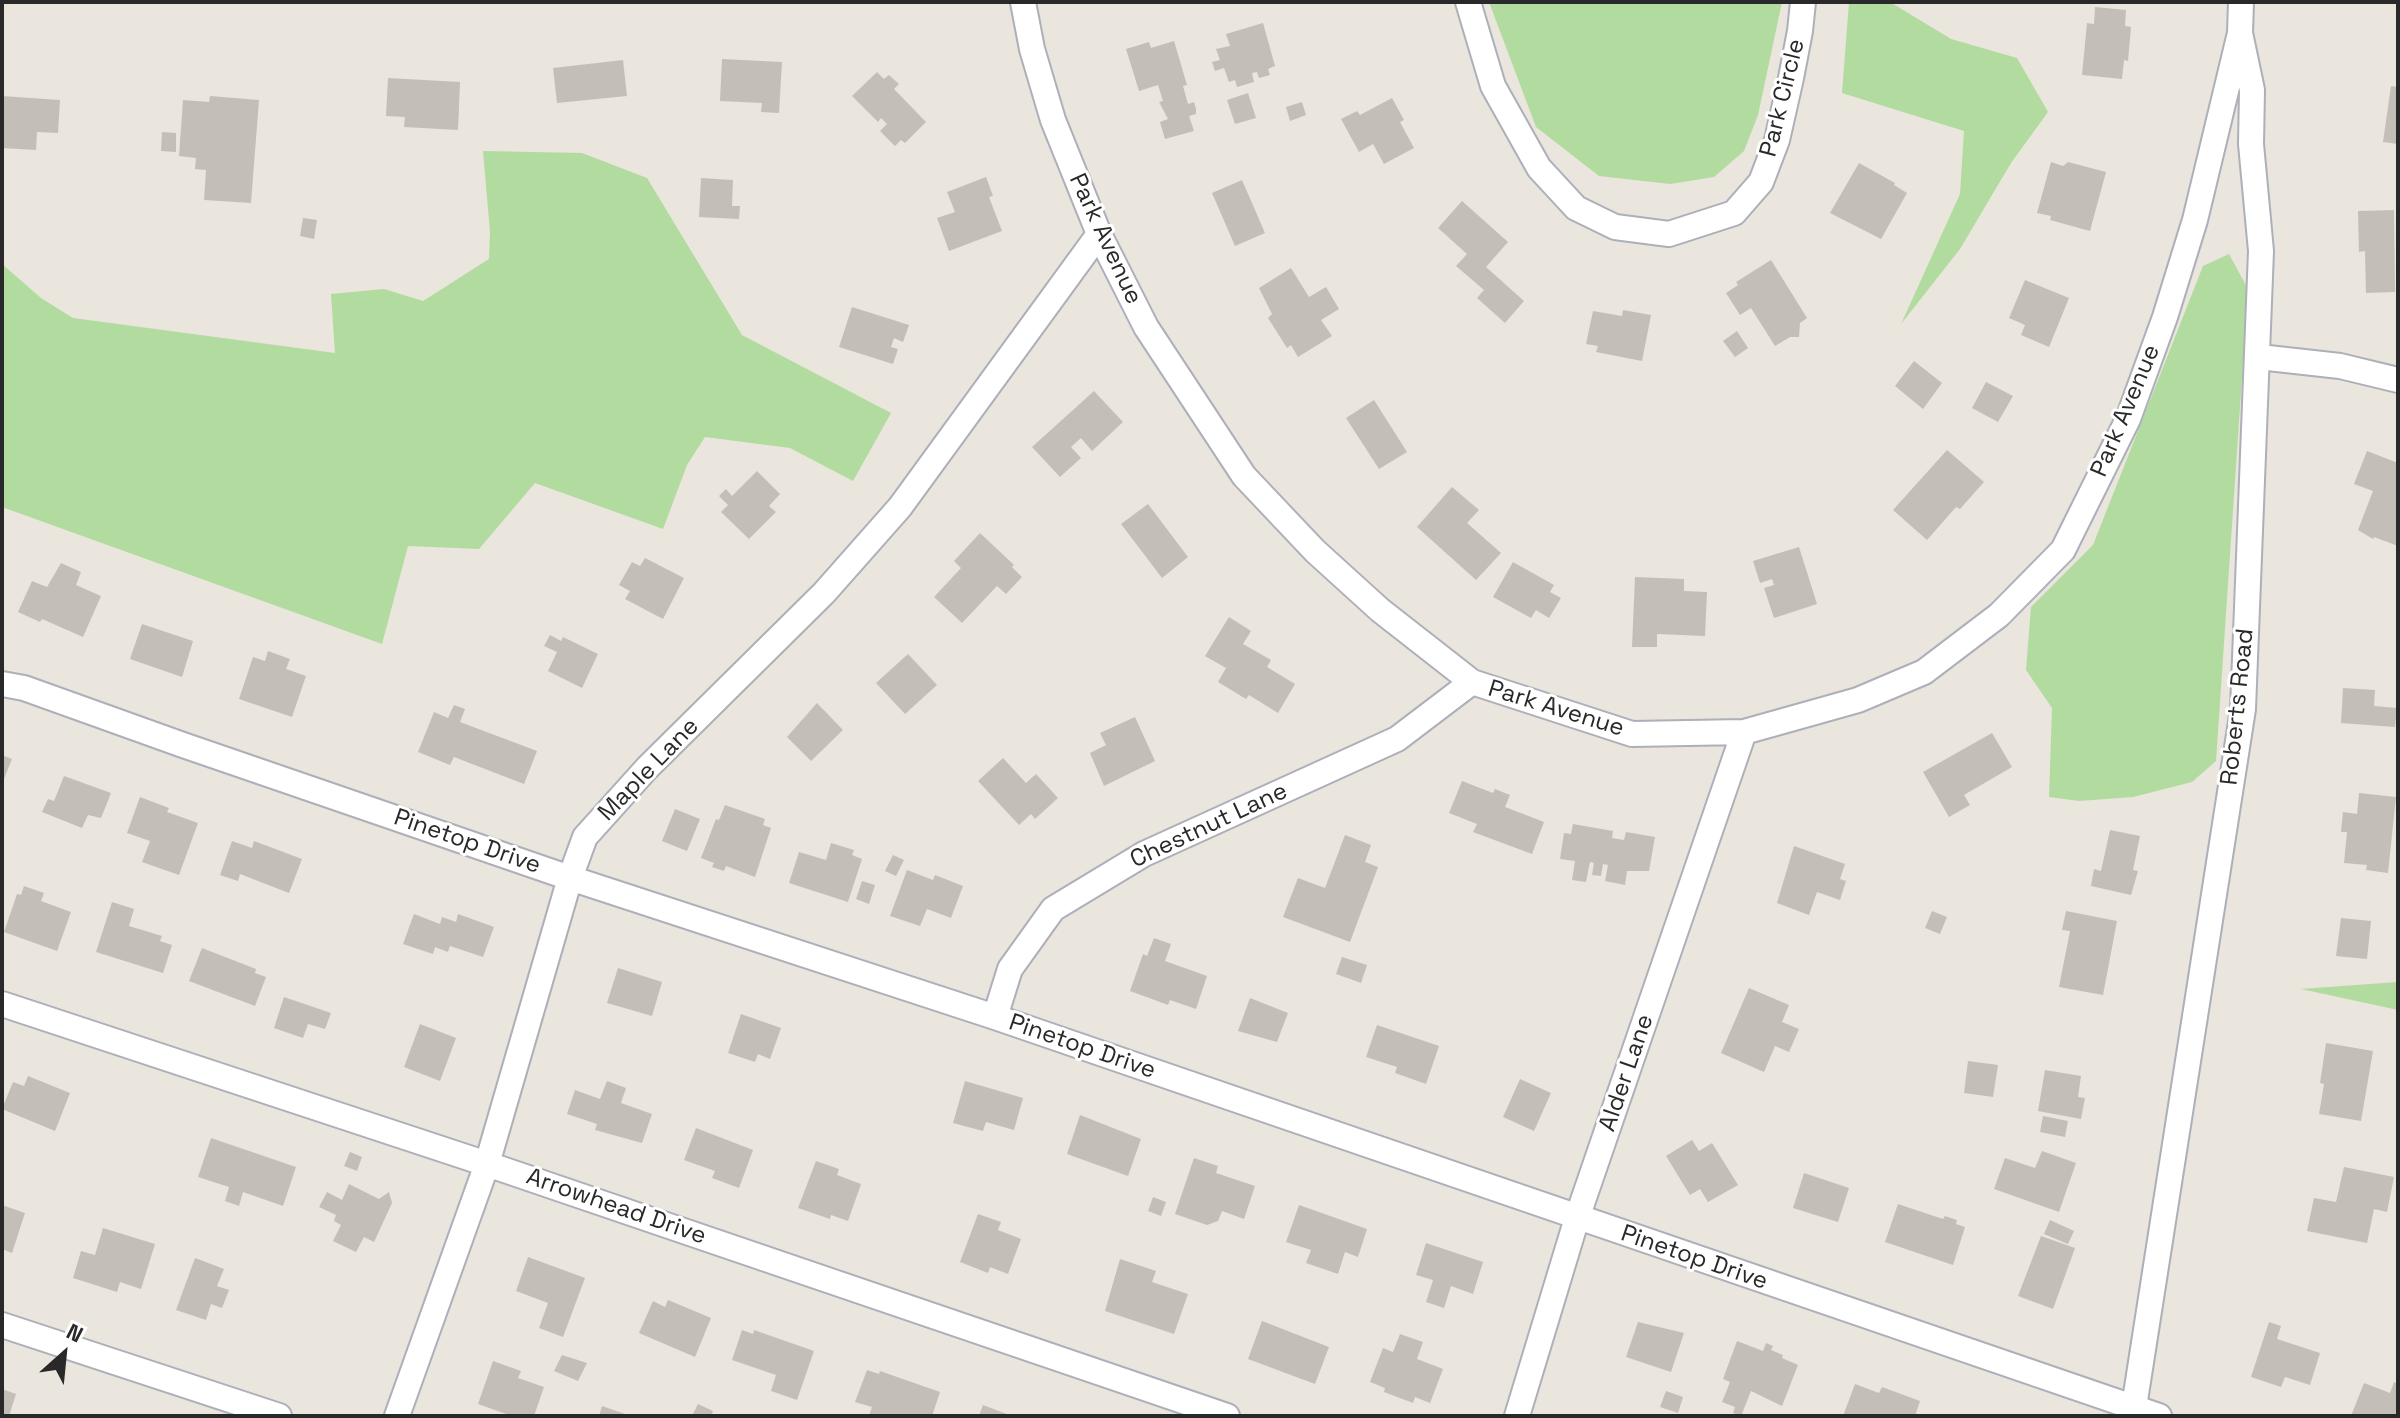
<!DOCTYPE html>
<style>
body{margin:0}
#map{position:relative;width:2400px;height:1418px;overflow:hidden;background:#eae5dd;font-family:"Space Grotesk",sans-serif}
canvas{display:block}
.frame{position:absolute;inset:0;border:4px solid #292929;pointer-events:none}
.north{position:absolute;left:24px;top:1314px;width:80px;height:80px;-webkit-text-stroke:6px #fff;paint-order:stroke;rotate:27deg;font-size:22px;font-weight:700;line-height:32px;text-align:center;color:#292929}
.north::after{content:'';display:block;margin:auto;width:28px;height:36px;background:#292929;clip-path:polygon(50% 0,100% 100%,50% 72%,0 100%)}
</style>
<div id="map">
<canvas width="2400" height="1418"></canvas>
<div class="frame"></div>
<div class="north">N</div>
</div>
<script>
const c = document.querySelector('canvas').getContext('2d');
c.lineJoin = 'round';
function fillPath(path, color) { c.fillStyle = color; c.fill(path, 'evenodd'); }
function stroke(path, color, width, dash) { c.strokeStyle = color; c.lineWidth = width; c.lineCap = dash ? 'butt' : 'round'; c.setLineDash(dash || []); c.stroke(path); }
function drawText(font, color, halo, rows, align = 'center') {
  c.font = font + ' "Space Grotesk",sans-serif'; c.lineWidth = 6; c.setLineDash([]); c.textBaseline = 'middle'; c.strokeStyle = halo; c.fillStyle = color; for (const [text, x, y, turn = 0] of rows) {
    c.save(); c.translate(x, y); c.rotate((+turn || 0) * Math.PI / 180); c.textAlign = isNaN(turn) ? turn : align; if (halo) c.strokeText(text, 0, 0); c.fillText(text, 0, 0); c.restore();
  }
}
fillPath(new Path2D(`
 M1489 2H1782L1758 115 1744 151 1714 177 1670 184 1599 176 1536 127Z
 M1849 2H1890L1951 39 2017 58 2048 112 2011 163 1960 249 1901 324 1960 194 1964 131 1842 93Z
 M483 151 582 153 647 178 742 335 891 413 853 481 790 448 705 437 687 465 663 529 535 483 479 549 408 546 382 644 2 507V264L41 298 73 318 335 353 331 294 384 289 423 301 489 259 490 232Z
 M2229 254 2248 289 2216 761 2192 782 2133 797 2079 801 2049 797 2052 708 2026 670 2031 607 2093 545 2203 266Z
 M2398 982V1010L2301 989Z`), '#b2db9f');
fillPath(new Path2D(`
 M2095 7 2126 10 2125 26 2131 27 2128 61 2124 60 2122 79 2082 75 2087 23 2094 24Z
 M1263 23 1275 66 1268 69 1270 75 1259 78 1257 72 1252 73 1254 82 1237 87 1235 80 1229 82 1224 68 1215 71 1212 62 1220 60 1216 49 1230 46 1226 34Z
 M1174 41 1187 85 1183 86 1188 104 1194 102 1196 109V114L1189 116 1194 131 1165 139 1160 122 1168 119 1159 102 1163 101 1158 85 1139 91 1126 49 1149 42 1151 48Z
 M722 59 782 62 779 113 761 112 762 103 720 101Z
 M623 60 627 96 557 103 553 68Z
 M877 72 884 79 889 75 899 84 894 89 926 122 905 143 901 140 895 146 880 131 887 124 881 118 878 122 852 96Z
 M388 78 460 82 458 130 404 127 405 117 386 116Z
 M2391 86 2398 87V144L2383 142Z
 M1248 93 1256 118 1235 124 1227 100Z
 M2 96 60 100 58 133 37 132 36 150 2 148Z
 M210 96 259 100 251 203 204 200 206 170 195 169 196 158 179 156 183 100 209 102Z
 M1392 98 1404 120 1400 122 1414 148 1384 164 1373 144 1359 152 1341 119 1357 111 1360 115Z
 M1302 102 1306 115 1290 121 1286 107Z
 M162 132 176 133V152L161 151Z
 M2051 162 2063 166 2068 162 2106 172 2090 231 2050 220 2051 216 2037 213Z
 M1859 163 1895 183 1894 185 1907 193 1881 239 1830 213Z
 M986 177 993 196 989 197 1002 231 949 251 937 218 955 212 947 192Z
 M701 178 733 180 732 206H740L739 219 699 217Z
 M1242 180 1265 233 1235 246 1212 193Z
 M1462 201 1508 242 1486 267 1524 301 1505 323 1477 298 1484 290 1456 266 1467 254 1438 228Z
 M2394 210 2395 292 2366 293 2365 251 2359 252 2358 211Z
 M303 218 317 220 314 239 300 236Z
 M1771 260 1807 318 1800 323 1799 337H1790L1775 346 1751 308 1740 315 1726 293 1738 285 1736 282Z
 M1291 268 1309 297 1326 287 1339 309 1321 320 1332 336 1298 357 1291 345 1287 348 1268 318 1272 314 1259 288Z
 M2025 280 2069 298 2049 347 2021 335 2025 325 2009 318Z
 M852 307 909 325 903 342 894 338 891 347 898 349 893 364 839 347Z
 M1623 310 1651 315 1642 361 1596 352 1598 346 1586 344 1593 311 1622 316Z
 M1737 331 1748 348 1735 357 1723 341Z
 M1914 361 1942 383 1923 409 1895 386Z
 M1986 382 2013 396 1998 422 1972 408Z
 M1094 391 1123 422 1092 451 1081 438 1071 447 1081 458 1060 477 1032 447Z
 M1374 400 1407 452 1379 469 1346 418Z
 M1947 450 1984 482 1960 509 1956 507 1927 540 1893 510Z
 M2367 451 2398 463V546L2374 537 2373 539 2358 530 2373 491 2354 484Z
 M757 471 780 494 769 506 776 512 749 539 721 512 728 505 719 496 726 489 732 496Z
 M1452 487 1479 510 1467 523 1501 553 1476 580 1417 527Z
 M1148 504 1188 557 1162 578 1121 524Z
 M980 533 1014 565 1012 567 1022 577 1006 594 997 586 962 623 934 597 961 568 954 561Z
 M1799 547 1817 604 1774 618 1764 588 1774 585 1772 579 1760 583 1753 561Z
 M645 558 684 578 663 619 625 599 630 591 619 585 632 562 640 566Z
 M1513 562 1554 585 1550 592 1561 598 1549 618 1536 610 1531 618 1493 597Z
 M61 563 81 572 76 585 101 596 83 637 42 619 40 622 18 612 32 581 47 587Z
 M1635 577 1684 579V591L1707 592 1705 636 1657 634V647H1632Z
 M1229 617 1251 631 1243 644 1271 660 1267 667 1295 684 1278 713 1249 695 1246 699 1218 682 1226 668 1205 656Z
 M142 624 193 641 182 677 130 659Z
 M550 635 561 641 563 637 598 654 582 688 548 671 557 652 544 646Z
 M268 651 290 659 286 669 306 676 292 717 239 699 253 657 265 661Z
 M908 654 937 685 905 714 876 683Z
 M2343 688 2375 690 2374 706 2397 708 2395 727 2341 723Z
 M817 703 843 730 811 761 787 737Z
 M454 705 465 709 460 722 537 751 524 784 454 757 450 765 418 752 434 712 448 718Z
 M1135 717 1155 761 1104 786 1090 753 1106 745 1100 733Z
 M1992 733 2012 767 1964 795 1970 805 1949 817 1923 772Z
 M2 755 12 759 2 784Z
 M1003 758 1026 783 1036 774 1058 798 1035 819 1031 814 1019 825 978 781Z
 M64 776 111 793 101 818 88 815 82 828 42 812 48 799 54 801Z
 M1462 781 1493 793 1495 789 1510 795 1505 807 1544 822 1532 854 1473 832 1477 824 1449 813Z
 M2359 793 2396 797 2388 873 2366 870 2367 865 2344 863 2347 832H2341L2343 812 2357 814Z
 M140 797 169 808 167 812 198 823 179 875 142 862 150 841 127 833Z
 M725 805 765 819 763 825 771 828 755 877 726 866 724 871 712 867 714 863 701 858 716 819 719 820Z
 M675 809 700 819 687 851 662 841Z
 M1573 824 1613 831 1612 838 1624 840 1626 832 1655 837 1649 871H1627L1625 885 1605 881 1608 865 1603 864 1601 876 1592 875 1594 863 1590 862 1586 882 1572 880 1575 861 1560 859 1564 833 1571 834Z
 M2110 830 2140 836 2133 870 2138 871 2131 895 2091 886 2094 869 2101 871Z
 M1345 835 1371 845 1365 862 1378 867 1350 942 1283 917 1298 878 1325 888Z
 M232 841 252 848 254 841 302 859 289 893 240 874 238 881 220 875Z
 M831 843 854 850 852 855 862 859 848 902 789 883 799 852 826 860Z
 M1794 846 1845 864 1840 879 1846 881 1840 900 1817 892 1809 915 1777 903Z
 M893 855 904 860 896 876 885 871Z
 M907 870 933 880 935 875 963 886 951 918 927 909 920 926 890 916Z
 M862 881 875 885 869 904 856 899Z
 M24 886 44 893 41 901 71 912 57 951 4 932 17 894 21 895Z
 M112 902 134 909 129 926 162 936 160 941 172 945 163 973 96 952Z
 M1932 911 1947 917 1940 934 1925 928Z
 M2066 911 2117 921 2103 995 2059 987 2070 931 2062 930Z
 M414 914 440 924 442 917 456 922 458 914 494 927 483 957 450 946 448 952 435 947 433 954 403 944Z
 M2341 918 2371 921 2367 959 2336 956Z
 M1154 938 1171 944 1165 961 1207 976 1196 1009 1170 1000 1168 1005 1130 991 1143 954 1147 956Z
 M202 948 256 969 255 973 266 977 255 1006 189 981Z
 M1342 957 1367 965 1361 983 1336 974Z
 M618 968 662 982 652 1016 607 1003Z
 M1749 988 1789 1005 1782 1022 1799 1029 1789 1052 1775 1046 1764 1072 1721 1053Z
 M284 997 331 1013 325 1029 308 1024 303 1038 274 1028Z
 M1250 998 1288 1013 1277 1042 1238 1031Z
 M741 1014 781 1028 770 1059 758 1054 755 1062 728 1053Z
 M420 1024 456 1038 440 1081 404 1067Z
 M1377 1025 1439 1046 1426 1084 1395 1073 1397 1067 1366 1057Z
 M2326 1043 2373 1051 2361 1121 2319 1114 2324 1084 2320 1083Z
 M1968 1061 1998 1065 1993 1097 1964 1093Z
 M2045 1070 2081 1076 2078 1097 2085 1098 2081 1119 2038 1111Z
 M28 1076 70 1093 55 1131 2 1109 13 1082 24 1086Z
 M1520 1079 1551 1093 1534 1131 1503 1117Z
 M607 1081 626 1088 621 1103 652 1114 642 1143 595 1130 597 1124 567 1114 575 1090 600 1099Z
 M965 1081 1023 1098 1014 1130 986 1122 983 1131 953 1123Z
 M1080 1115 1141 1139 1128 1176 1067 1154Z
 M2043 1116 2068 1121 2065 1137 2040 1132Z
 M696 1128 753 1150 739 1188 712 1178 715 1171 684 1160Z
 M211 1138 296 1167 283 1206 243 1192 239 1206 225 1201 229 1187 198 1177Z
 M1692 1140 1699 1151 1712 1143 1738 1185 1708 1202 1700 1189 1690 1195 1666 1156Z
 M2042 1151 2076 1163 2059 1212 1994 1189 2005 1158 2035 1168Z
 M350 1152 362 1157 357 1171 344 1166Z
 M1194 1158 1218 1166 1216 1173 1255 1186 1244 1219 1222 1211 1218 1221 1207 1225 1175 1214Z
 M816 1161 839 1169 837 1175 861 1184 848 1221 831 1215 830 1219 798 1208Z
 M2344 1167 2394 1177 2387 1212 2374 1209 2367 1243 2307 1231 2314 1198 2336 1202Z
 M1804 1173 1849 1188 1838 1222 1793 1208Z
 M349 1184 379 1199 389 1192 392 1203 374 1242 364 1237 356 1252 333 1241 341 1225 334 1221 336 1215 319 1207 327 1192 342 1200Z
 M1153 1197 1166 1202 1161 1216 1148 1211Z
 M1898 1204 1943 1219 1945 1216 1957 1220 1956 1224 1965 1227 1953 1265 1885 1242Z
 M2 1205 25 1213 12 1253 2 1249Z
 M1299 1205 1367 1229 1358 1257 1345 1252 1338 1274 1306 1263 1311 1250 1286 1242Z
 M978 1214 1001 1222 998 1230 1021 1239 1008 1274 990 1267 988 1273 960 1262Z
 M2050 1220 2074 1231 2068 1244 2044 1234Z
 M103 1228 155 1244 141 1289 120 1282 117 1292 73 1278 81 1251 95 1255Z
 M2041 1236 2075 1248 2053 1309 2018 1296Z
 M1426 1243 1483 1262 1473 1294 1451 1286 1444 1308 1426 1302 1433 1280 1416 1275Z
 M528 1257 585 1278 563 1337 539 1328 548 1303 516 1291Z
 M195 1258 224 1269 217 1286 229 1290 222 1308 211 1304 206 1320 176 1310Z
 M1120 1259 1156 1271 1152 1282 1188 1294 1174 1334 1105 1311Z
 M668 1300 711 1318 695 1357 639 1333 653 1301 665 1307Z
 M1262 1321 1329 1347 1315 1384 1248 1359Z
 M1638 1322 1684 1333 1671 1372 1626 1357Z
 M2269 1322 2281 1326 2277 1339 2320 1353 2310 1385 2285 1377 2281 1387 2251 1377Z
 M742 1330 753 1334 754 1330 814 1351 797 1400 771 1391 776 1375 732 1360Z
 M1400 1334 1423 1342 1417 1359 1443 1369 1430 1403 1415 1397 1413 1403 1384 1392 1385 1388 1370 1382 1383 1348 1393 1352Z
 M1737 1341 1763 1351 1766 1343 1773 1346 1771 1350 1783 1355 1782 1358 1798 1365 1782 1406 1751 1391 1741 1416 1733 1413 1735 1407 1722 1402 1730 1382 1723 1379Z
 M562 1355 587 1363 578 1381 554 1371Z
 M493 1361 521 1371 518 1378 544 1387 534 1416H512L478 1404Z
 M867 1370 879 1374 880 1371 940 1392 932 1416 890 1414V1416H869L872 1407 855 1402Z
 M2394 1382 2398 1384V1416H2351L2364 1383 2390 1393Z
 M1855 1384 1879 1393 1882 1387 1920 1401 1915 1416H1843Z
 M2 1389 16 1394 9 1416H2Z
 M1666 1391 1683 1397 1678 1413 1660 1407Z
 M698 1404 713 1411 711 1416H692Z
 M983 1405 1012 1416H979Z
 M602 1406 631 1416H599Z`), '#c3bfb8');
const street = new Path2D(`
 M1023 2 1032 49 1053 120 1099 234 1146 327 1244 476 1315 551 1380 610 1472 682 1632 734 1744 732 1858 700 1924 672 1999 615 2063 550 2128 419 2165 317 2195 220 2240 33
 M1468 2 1493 86 1539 168 1576 208 1615 227 1669 234 1734 213 1761 182 1777 140 1791 78 1800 31 1803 2
 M2259 357 2340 366 2398 380
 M2 684 24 688 183 745 570 878 995 1017 2159 1416
 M2 1004 487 1164 1227 1416
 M995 1017 1010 969 1053 909 1144 854 1397 739 1472 682
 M2 1325 279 1416
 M2134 1407 2243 709 2261 251 2251 144 2252 90 2240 33 2241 2
 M397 1416 487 1164 570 878 585 837 647 768 824 593 900 507 1099 234
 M1517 1416 1577 1218 1744 732`);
stroke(street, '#adafb9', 28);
stroke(street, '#fff', 24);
drawText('24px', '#292929', '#fff', [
 ["Park Circle",1783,98,-76],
 ["Park Avenue",1105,239,65],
 ["Park Avenue",2126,411,-67],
 ["Roberts Road",2238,707,-84],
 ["Park Avenue",1556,709,17],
 ["Maple Lane",649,770,-46],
 ["Chestnut Lane",1209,826,-25],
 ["Pinetop Drive",467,842,19],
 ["Pinetop Drive",1082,1047,19],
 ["Alder Lane",1627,1073,-71],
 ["Arrowhead Drive",616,1207,19],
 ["Pinetop Drive",1694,1258,19]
]);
</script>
